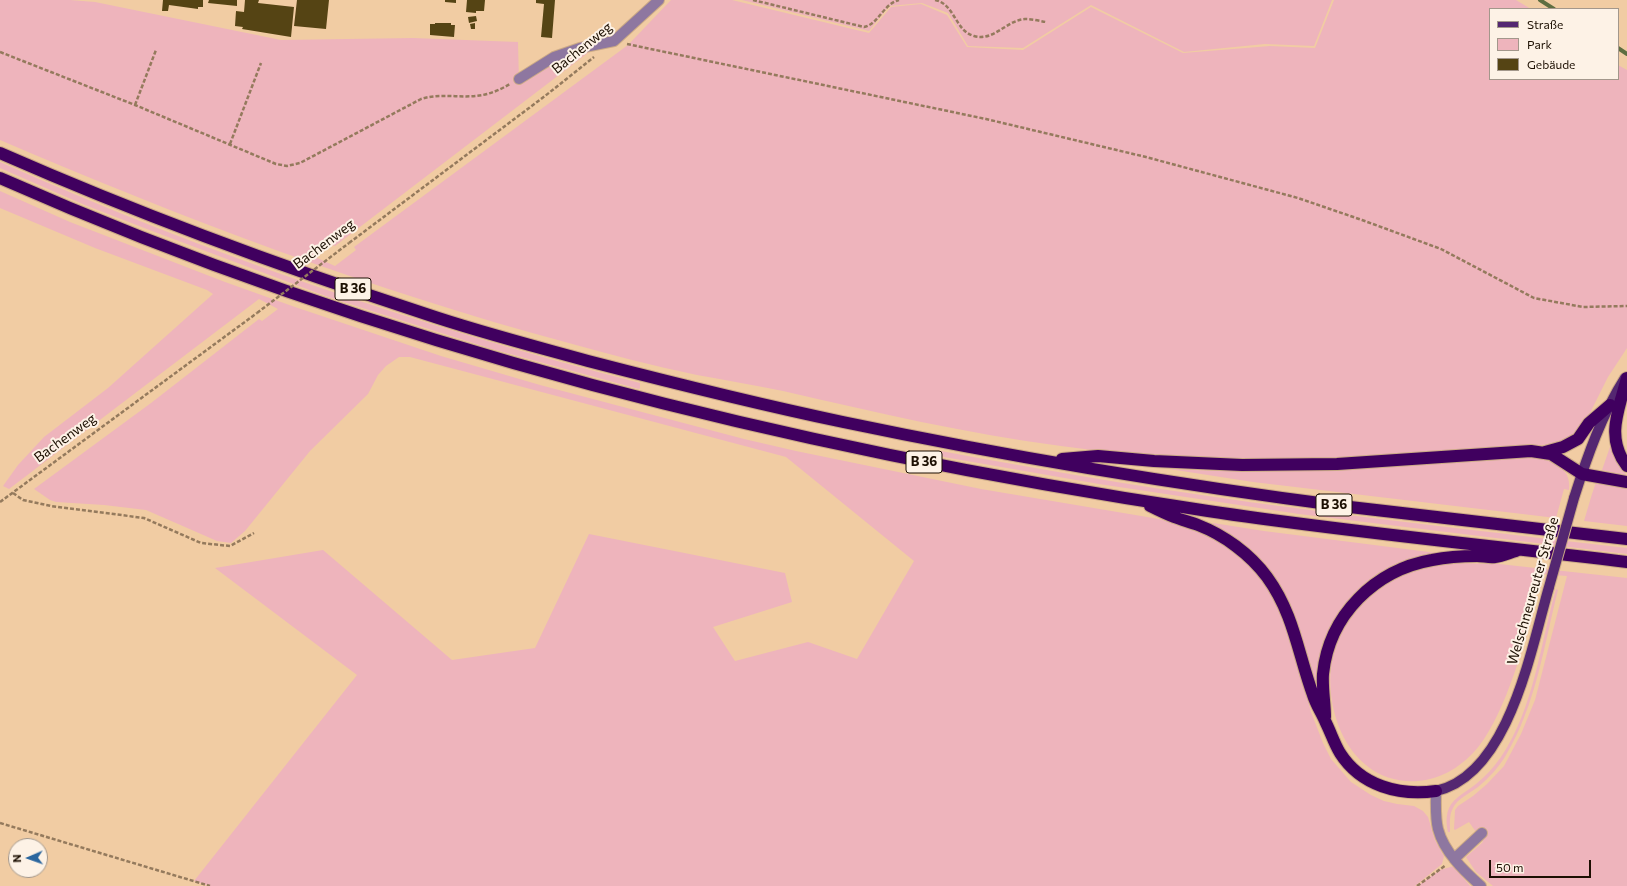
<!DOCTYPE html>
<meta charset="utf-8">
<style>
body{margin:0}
#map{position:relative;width:1627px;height:886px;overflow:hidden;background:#f1cca3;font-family:Commissioner,sans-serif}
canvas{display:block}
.legend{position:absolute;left:1489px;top:8px;width:130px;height:72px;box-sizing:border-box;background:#fdf2e6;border:1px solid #a3978b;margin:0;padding:5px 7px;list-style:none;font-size:12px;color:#1c0f02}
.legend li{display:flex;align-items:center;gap:8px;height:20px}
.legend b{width:20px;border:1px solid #a3978b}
.north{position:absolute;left:8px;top:838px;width:40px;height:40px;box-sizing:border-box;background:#fdf2e6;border:1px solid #a3978b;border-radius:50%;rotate:268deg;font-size:11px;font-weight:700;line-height:16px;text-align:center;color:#1c0f02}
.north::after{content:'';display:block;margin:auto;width:14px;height:18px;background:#2b669e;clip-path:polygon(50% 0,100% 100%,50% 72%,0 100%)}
.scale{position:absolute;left:1489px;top:860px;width:102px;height:18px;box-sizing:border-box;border:2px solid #1c0f02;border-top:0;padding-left:5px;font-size:12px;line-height:14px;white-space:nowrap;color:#1c0f02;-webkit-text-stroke:3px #fdf2e6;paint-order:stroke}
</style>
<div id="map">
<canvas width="1627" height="886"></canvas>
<ul class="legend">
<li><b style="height:5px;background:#542771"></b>Straße</li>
<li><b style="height:11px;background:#eeb4bc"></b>Park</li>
<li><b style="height:11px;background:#554414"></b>Gebäude</li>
</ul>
<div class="north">N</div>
<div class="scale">50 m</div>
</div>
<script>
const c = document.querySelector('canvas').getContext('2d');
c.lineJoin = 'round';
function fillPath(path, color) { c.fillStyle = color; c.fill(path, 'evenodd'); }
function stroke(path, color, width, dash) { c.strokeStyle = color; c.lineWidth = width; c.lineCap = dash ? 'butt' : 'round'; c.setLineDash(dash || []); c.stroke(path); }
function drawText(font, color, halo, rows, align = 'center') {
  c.font = font + ' Commissioner,sans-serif'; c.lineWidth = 4; c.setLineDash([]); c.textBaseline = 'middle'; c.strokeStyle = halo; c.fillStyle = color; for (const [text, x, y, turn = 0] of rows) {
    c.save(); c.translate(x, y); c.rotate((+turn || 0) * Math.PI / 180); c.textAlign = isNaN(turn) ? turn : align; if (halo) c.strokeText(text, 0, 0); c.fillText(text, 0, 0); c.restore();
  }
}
fillPath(new Path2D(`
 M0 0H70L95 2 281 40 413 38 518 42 519 82 573 55 593 49 335 246 332 245 315 257 335 266 356 250 354 247 628 45 671 0H732L869 33 891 7 921 4 947 15 967 47 1023 50 1091 7 1183 53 1270 46 1315 48 1334 0H1516L1531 9H1490V79H1618V65L1627 70V348L1608 377 1585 423 1578 433 1569 439 1556 444 1297 461C1218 460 1139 457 1061 446 967 434 875 412 783 391 754 385 725 380 697 375 653 366 609 354 565 342 372 290 184 219 0 140Z
 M742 0H1332L1314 46 1265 44 1184 52 1091 5 1023 48 968 46 948 13 922 3 889 6 869 31Z
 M0 162C206 254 421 327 640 383V388L639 389 492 349 331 298 152 231 85 205 0 168Z
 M0 191 70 222 225 282 295 307 441 356 540 385 744 439 796 451 981 489 1159 519 1196 530 1222 543 1235 552 1255 570 1271 592 1292 639 1311 712 1323 743 1331 759 1351 782 1371 795 1384 801 1397 804 1414 806 1423 811 1428 817 1435 840 1444 856 1442 864 1415 886H210L194 881 357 675 215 568 323 550 452 660 535 648 589 534 785 573 792 602 713 627 735 661 808 642 857 659 914 561 786 457 410 357H399L386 366 378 375 368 394 310 451 245 531 231 543 217 541 146 510 104 505 56 502 50 500 34 489 151 403 259 319 262 321 278 309 259 299 9 489 3 486 18 465 44 437 108 388 213 294 207 290 95 248 0 208Z
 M1611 444 1616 459 1627 476 1602 470Z
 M941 451C1059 473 1177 493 1295 508 1406 523 1516 535 1627 548V554L1299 514 1099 484 944 457 939 453Z
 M1529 457C1548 459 1572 465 1569 490L1564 489 1556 518 1253 482 1169 469C1289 475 1409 465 1529 457Z
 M1596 482 1627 489V526L1584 521 1592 494Z
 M1213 523 1264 531 1437 553C1430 556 1420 556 1413 558 1401 562 1387 568 1376 575 1346 595 1316 645 1317 682H1315L1301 635 1287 600 1212 525Z
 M1445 563 1499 564 1627 578V886H1493L1476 872 1466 857 1483 842 1469 822 1455 830 1454 829 1455 810 1458 806 1473 796 1487 784 1504 766 1521 734 1535 700 1567 576 1541 574 1534 594 1538 597C1524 642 1507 710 1479 746 1463 766 1442 779 1418 781 1345 786 1316 698 1337 640 1353 596 1400 570 1445 563Z
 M1556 589 1558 590C1544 645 1536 705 1506 755 1499 767 1489 778 1478 787 1470 793 1457 799 1453 808 1449 815 1450 824 1450 832H1448C1446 824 1446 815 1449 808 1454 797 1468 791 1476 784 1486 776 1494 767 1501 757 1534 708 1540 645 1556 589Z
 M1454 866 1470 886H1417L1440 870Z`), '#eeb4bc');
stroke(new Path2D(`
 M1540 0 1554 9
 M1618 48 1627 54`), '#5e6e41', 4);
fillPath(new Path2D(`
 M163 0H203V7H198V9L169 5 168 11H162Z
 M209 0H237V6L208 3Z
 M245 0H259L258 3 294 7 291 37 242 29 243 27 235 26 236 11 244 12Z
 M297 0H329L326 29 294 26Z
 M445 0H456V3L445 2Z
 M467 0H485L484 11H476V13L466 12Z
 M536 0H555L552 38 541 37 544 4 536 3Z
 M476 16 477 21 469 23 468 17Z
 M435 23H451V25H455L454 37 430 35V24H435Z
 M475 23V29H471L470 24Z`), '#554414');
const minor = new Path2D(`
 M519 79 554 57 580 48 614 41 659 0
 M1436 791C1436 803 1435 817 1438 829 1444 852 1464 871 1481 886
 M1454 859 1482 833`);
const major = new Path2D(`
 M1574 498C1587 457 1602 414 1625 378
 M1436 791C1509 775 1531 649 1549 587`);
const highway = new Path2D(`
 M0 153C139 214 282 267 426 314 479 332 534 346 588 361 673 383 757 404 843 422 1010 457 1180 485 1350 507 1442 518 1535 528 1627 539
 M0 178C383 348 794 449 1208 511 1347 532 1487 545 1627 562
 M1627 378C1619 409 1605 438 1627 466
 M1545 452 1563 447 1578 439 1589 423 1610 405
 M1062 459 1098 456 1154 461 1242 465 1337 464 1531 451 1551 454 1582 474 1627 482
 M1150 506C1158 510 1166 514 1174 517 1182 520 1190 522 1198 525 1224 535 1250 554 1267 577 1294 614 1298 654 1313 695 1316 705 1322 713 1326 723 1331 733 1334 743 1340 753 1361 786 1399 796 1436 791
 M1325 717C1325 703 1322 688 1323 674 1329 615 1375 570 1432 560 1447 557 1462 556 1477 556 1483 556 1490 558 1495 557 1502 556 1509 553 1516 551`);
stroke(minor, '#cbaa86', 12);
stroke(major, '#cbaa86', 12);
stroke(highway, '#cbaa86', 14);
stroke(new Path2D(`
 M753 0 864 27C879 24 883 4 899 0
 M935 0C955 4 955 31 974 36 993 42 1007 20 1025 19 1032 19 1040 21 1046 22
 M627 44 986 119 1146 157 1298 198 1362 220 1441 249 1534 298 1583 307 1627 306
 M0 52 135 105 276 164 287 166 300 163 421 99C443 92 465 100 487 94 495 92 503 88 510 84
 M135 105 156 50
 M230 144 261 63
 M349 243 545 96 594 57
 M13 493 23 500 51 506 144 518 201 543 230 546 254 533
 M0 502 257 313
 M0 823 210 886
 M1417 886 1446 865`), '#947a5d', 2.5, [4, 2]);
stroke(minor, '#8e77a0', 10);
stroke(major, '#542771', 10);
stroke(highway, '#40005f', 12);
const majorBridge = new Path2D(`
 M1549 587 1574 498`);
stroke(majorBridge, '#cbaa86', 12, []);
stroke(new Path2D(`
 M257 313 349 243`), '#947a5d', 2.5, [4, 2]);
stroke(majorBridge, '#542771', 10);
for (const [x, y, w] of [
 [353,289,36],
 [924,462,36],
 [1334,505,36]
]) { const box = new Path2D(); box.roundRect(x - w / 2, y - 11, w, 22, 3); c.fillStyle = '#fdf2e6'; c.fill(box); stroke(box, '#1c0f02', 1); }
drawText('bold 13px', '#1c0f02', null, [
 ["B 36",353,289],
 ["B 36",924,462],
 ["B 36",1334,505]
]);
drawText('14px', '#1c0f02', '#fdf2e6', [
 ["Bachenweg",582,48,-39],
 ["Bachenweg",324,244,-37],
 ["Bachenweg",65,438,-36],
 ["Welschneureuter Straße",1533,591,-74]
]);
</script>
